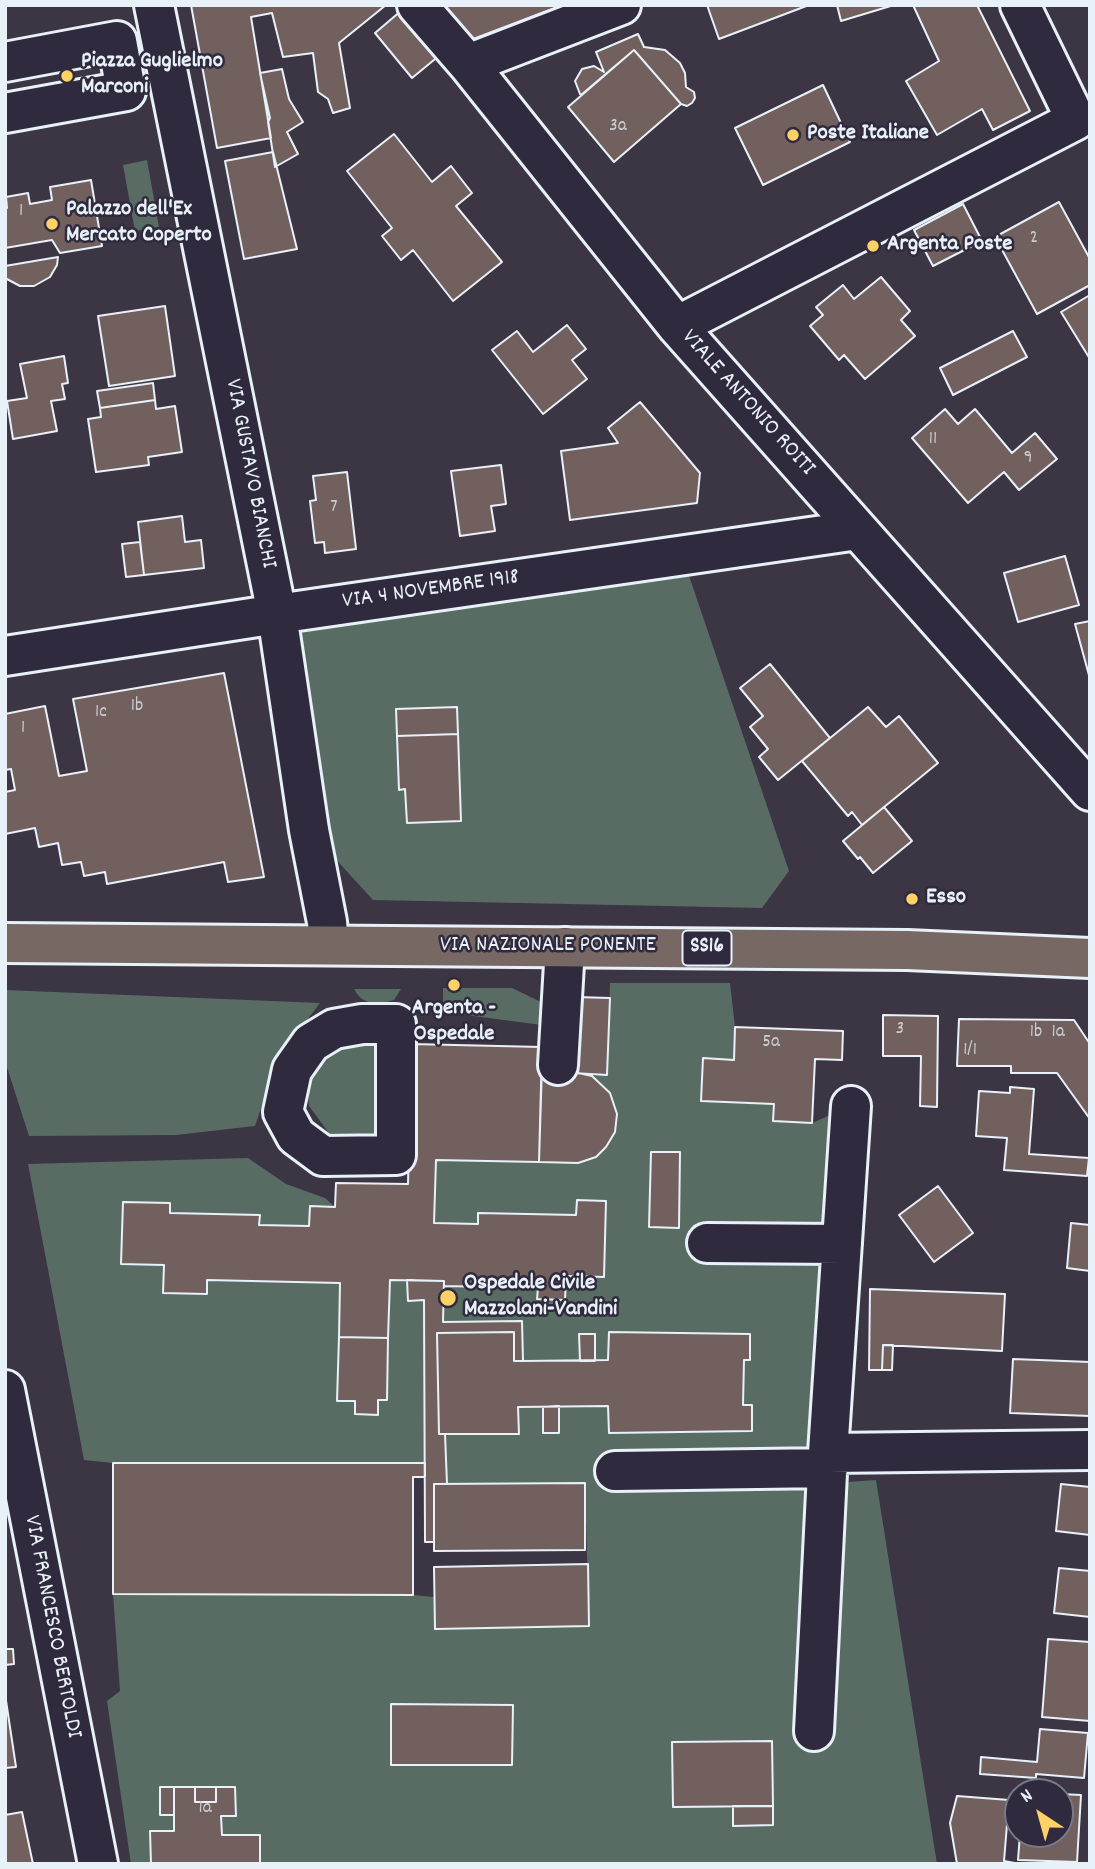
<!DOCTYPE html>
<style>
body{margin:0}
#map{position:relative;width:1095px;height:1869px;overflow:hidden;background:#3c3544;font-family:Dekko,sans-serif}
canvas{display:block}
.frame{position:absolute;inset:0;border:7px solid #e8f1f8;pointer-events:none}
.north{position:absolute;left:1004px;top:1778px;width:70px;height:70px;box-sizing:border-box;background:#2f2a3d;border:2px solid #797a88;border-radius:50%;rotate:324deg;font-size:19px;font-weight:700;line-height:28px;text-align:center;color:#e8f1f8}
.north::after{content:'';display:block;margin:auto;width:24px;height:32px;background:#ffd166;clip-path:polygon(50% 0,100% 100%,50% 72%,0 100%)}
</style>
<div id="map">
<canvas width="1095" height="1869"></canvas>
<div class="frame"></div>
<div class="north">N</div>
</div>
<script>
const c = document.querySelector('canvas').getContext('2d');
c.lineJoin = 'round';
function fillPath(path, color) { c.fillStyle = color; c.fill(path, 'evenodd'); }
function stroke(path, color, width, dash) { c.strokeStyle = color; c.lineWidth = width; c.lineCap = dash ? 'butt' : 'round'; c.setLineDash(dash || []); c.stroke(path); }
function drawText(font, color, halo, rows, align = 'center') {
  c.font = font + ' Dekko,sans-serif'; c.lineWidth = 5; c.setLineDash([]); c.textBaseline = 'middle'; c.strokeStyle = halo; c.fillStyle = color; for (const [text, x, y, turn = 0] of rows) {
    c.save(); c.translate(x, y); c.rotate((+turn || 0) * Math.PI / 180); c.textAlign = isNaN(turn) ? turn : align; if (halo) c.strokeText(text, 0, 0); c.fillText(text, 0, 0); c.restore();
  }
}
fillPath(new Path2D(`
 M147 160 159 227 135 231 123 165Z
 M682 555 789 871 762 908 373 900 309 830 277 614Z
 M610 983H730L735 1027 734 1060 703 1058 774 1104V1121L812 1123 851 1106 828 1467 848 1482 876 1480 937 1864H131L107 1701 120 1691 113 1594 413 1595 434 1597 435 1629 589 1626 585 1484H447L445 1434H518V1407L608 1406 609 1433 752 1431V1405H743L744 1360H750L749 1334 609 1332 608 1360 523 1361 522 1321 440 1325 444 1286 538 1288 537 1299 565 1300 566 1276 604 1277 606 1201 577 1200 576 1215 479 1213 478 1224 434 1223 436 1160 539 1162 542 1071 592 1076 607 1074Z
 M443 988H512L543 1003 542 1025 443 1012Z
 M354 989H401L394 1000C377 1005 363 1006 354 989Z
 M5 990 320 1003 278 1058 255 1126 176 1135 29 1136 5 1061Z
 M344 1035 380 1037 379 1135 358 1138 331 1136 309 1106 307 1077Z
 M248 1158 286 1184 325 1198 335 1207H310L309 1226 259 1225V1215L170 1213V1203L123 1202 121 1264 164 1265V1293L207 1294V1280L340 1283 338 1401H355V1414L378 1415V1400H387L390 1280H407L408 1300H424L425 1463H113L84 1460 28 1164Z`), '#596c64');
const building = new Path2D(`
 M191 5H386L339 43 350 108 333 113 328 99 318 92 313 53 283 57 272 13 251 17 271 138 217 148Z
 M435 5H563L468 41Z
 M707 5H809L719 39Z
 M837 5H894L841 21Z
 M913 5H977L1030 111 993 130 982 109 937 135 906 81 939 61Z
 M402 10 440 55 412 78 375 33Z
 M638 34 644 47 665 50 680 63 685 73 686 87 694 92 695 98 692 103 687 106 681 104 634 50 581 95 580 94 575 81 582 69 594 66 604 72 596 52Z
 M634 50 681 104 614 162 568 107Z
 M282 69 289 99 303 122 287 132 298 154 275 167 268 122 270 118 260 73Z
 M823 85 850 142 763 185 735 128Z
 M394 134 432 182 451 166 472 193 456 206 502 262 453 301 413 250 401 260 382 236 392 228 347 171Z
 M273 152 297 249 244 259 225 161Z
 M91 180 102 246 60 253 52 240 5 248V208H7L6 197 28 193 30 204 52 200 50 187Z
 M1059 202 1090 259V285L1037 314 995 237Z
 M963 204 982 241 933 266 914 230Z
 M58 257 57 265 50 277 34 286H20L5 278V266Z
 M881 277 910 311 901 320 915 336 865 379 844 355 839 360 810 326 823 315 816 307 843 285 854 299Z
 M1090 295V359L1061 312Z
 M165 306 175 376 109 386 98 316Z
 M567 325 586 349 572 360 587 379 543 414 492 350 517 331 533 352Z
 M1013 331 1027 357 953 395 940 368Z
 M64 356 68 383 62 384 65 399 51 401 57 431 13 439 7 401 27 398 20 364Z
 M153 383 155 400 100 408 97 391Z
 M155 400 156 409 175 406 182 452 148 457 149 465 96 472 88 419 101 417 100 408Z
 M640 402 700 473 697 503 570 520 561 451 618 443 608 428Z
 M945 409 958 424 975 409 1012 453 1035 433 1057 459 1019 490 1004 472 968 503 912 438Z
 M501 465 506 504 491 506 495 531 460 536 451 471Z
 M347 472 356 549 325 553 324 542 315 543 310 501 316 500 313 476Z
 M182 516 185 542 201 540 204 568 144 575 138 522Z
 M140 542 144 575 126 577 122 544Z
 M1065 556 1079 605 1018 622 1004 573Z
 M1090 621V679L1075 624Z
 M770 664 830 738 778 780 759 757 768 749 750 727 763 716 740 688Z
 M224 673 264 877 228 882 224 862 107 884 105 872 84 876 81 862 62 865 58 843 39 847 35 828 5 834V792L15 790 11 769 5 770V714L45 706 59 776 87 771 73 699Z
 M457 707 458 734 397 736 396 709Z
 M868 707 886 727 899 716 938 763 862 825 852 812 848 816 802 761Z
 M458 734 461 821 407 823 405 789 399 790 397 736Z
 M884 807 912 841 873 873 860 857 858 859 843 841Z
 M576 997 610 998 607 1075 573 1073Z
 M883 1015 938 1016 937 1107 920 1106 921 1056H883Z
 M959 1019 1074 1020 1090 1044V1119L1057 1073H1011V1066H957Z
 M735 1027 843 1031 842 1060 815 1059 812 1123 773 1121 774 1104 701 1101 703 1058 734 1060Z
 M411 1044 542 1047 539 1162 436 1160 434 1223 478 1224V1213L576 1215 577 1200 606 1201 604 1277 566 1276 565 1300 537 1299 538 1288 444 1286V1281L390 1280 388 1338 339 1337 340 1283 207 1280V1294L163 1293 164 1265 121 1264 123 1202 170 1203V1213L260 1215 259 1225 309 1226 310 1206 335 1207 336 1183 408 1184Z
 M542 1065 592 1076 610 1093 617 1114 615 1132 606 1147 596 1157 578 1163 539 1162Z
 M1010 1087 1034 1089 1029 1154 1089 1158 1087 1176 1004 1170 1007 1138 976 1136 979 1091 1010 1093Z
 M651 1152H680L679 1228 649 1227Z
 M938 1186 973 1233 934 1262 899 1215Z
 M1071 1223 1090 1225V1271L1067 1268Z
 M407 1280 444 1281 443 1322 522 1321 523 1361H514V1332L437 1333 439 1434H445L447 1484H434V1542H425L424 1300 408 1301Z
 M870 1289 1005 1294 1002 1351 883 1345 882 1370H869Z
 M514 1332V1361H523L608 1360 609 1332 750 1334V1360H744L743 1405H752V1431L609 1433 608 1406 518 1407 519 1434H439L437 1333Z
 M579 1334H595V1361H580Z
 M339 1337 388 1338 387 1400H378V1415L355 1414V1401H337Z
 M883 1345H893L892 1370H882Z
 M1013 1359 1090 1362V1416L1010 1413Z
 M559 1406V1433H543V1407Z
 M113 1463H425V1477H413V1595L113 1594Z
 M585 1483V1550L434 1551V1484Z
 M1061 1484 1090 1487V1535L1056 1531Z
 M588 1564 589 1626 435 1629 434 1567Z
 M1059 1568 1090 1571V1617L1054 1613Z
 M1048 1639 1090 1642V1721L1042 1717Z
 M5 1649H13L14 1664 5 1665Z
 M5 1694 16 1767 5 1768Z
 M391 1704 513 1705 512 1765H391Z
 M1040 1729 1088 1733 1084 1778 1036 1774V1778L980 1774 981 1757 1037 1762Z
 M772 1741 773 1806 673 1807 672 1742Z
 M160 1787H174V1815H160Z
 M174 1787H195V1802H216V1787H235L236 1816H221L222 1835H260V1864H151L150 1831H174Z
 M195 1787H216V1802H195Z
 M1060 1794 1081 1795 1077 1862 1018 1860 1020 1834H1060Z
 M957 1796 1009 1800 1004 1861 1020 1864H957L950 1823Z
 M733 1806H773V1825L733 1826Z
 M22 1812 33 1864H5V1815Z`);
fillPath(building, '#72605f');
stroke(building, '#e8f1f8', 2);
const minor = new Path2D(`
 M154 5 277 614 309 830 327 922 329 945
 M417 5 468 64 677 326 1090 791
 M5 62 117 41 126 91 5 113
 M468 64 621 5
 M677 326 1076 120 1020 5
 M5 656 277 614 858 530
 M362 1024H396V1155L323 1156 296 1136 283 1112 292 1070 311 1043 334 1029Z
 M558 1065 565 947
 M707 1243 842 1244
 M5 1390 98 1864
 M828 1453 1090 1450
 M615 1471 828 1468
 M814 1731 828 1453 851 1106`);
const major = new Path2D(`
 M5 943 907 950 1090 958`);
stroke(minor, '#e8f1f8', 44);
stroke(major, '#e8f1f8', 44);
stroke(minor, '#2f2a3d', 38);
stroke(major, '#776864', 38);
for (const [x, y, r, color] of [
 [67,76,7,"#ffd166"],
 [793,135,7,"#ffd166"],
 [52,224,7,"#ffd166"],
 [873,246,7,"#ffd166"],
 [912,899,7,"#ffd166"],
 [454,985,7,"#ffd166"],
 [448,1298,9,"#ffd166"]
]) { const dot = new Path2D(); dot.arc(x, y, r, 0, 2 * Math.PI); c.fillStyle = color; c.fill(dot); stroke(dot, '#2f2a3d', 2.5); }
drawText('19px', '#cacdd2', null, [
 ["3a",618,127],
 ["1",21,212],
 ["2",1034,239],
 ["11",933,440],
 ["9",1028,459],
 ["7",334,508],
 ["1b",137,707],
 ["1c",101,713],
 ["1",23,729],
 ["3",900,1030],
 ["1b",1036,1033],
 ["1a",1058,1033],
 ["5a",771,1043],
 ["1/1",970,1051],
 ["1a",205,1809]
]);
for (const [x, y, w] of [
 [707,948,49]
]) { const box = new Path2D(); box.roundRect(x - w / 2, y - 17.5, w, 35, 5); c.fillStyle = '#2f2a3d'; c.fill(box); stroke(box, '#e8f1f8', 2); }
drawText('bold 21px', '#e8f1f8', null, [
 ["SS16",707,948]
]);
drawText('bold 23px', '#e8f1f8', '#2f2a3d', [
 ["Piazza Guglielmo",81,63],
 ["Marconi",81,89],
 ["Poste Italiane",807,135],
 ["Palazzo dell'Ex",66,211],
 ["Mercato Coperto",66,237],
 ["Argenta Poste",887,246],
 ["Esso",926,899],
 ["Argenta -",454,1010,"center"],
 ["Ospedale",454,1036,"center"],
 ["Ospedale Civile",464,1285],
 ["Mazzolani-Vandini",464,1311]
], 'left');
drawText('23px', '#e8f1f8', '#2f2a3d', [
 ["VIALE ANTONIO ROITI",747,404,48],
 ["VIA GUSTAVO BIANCHI",249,474,79],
 ["VIA 4 NOVEMBRE 1918",431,591,-8],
 ["VIA NAZIONALE PONENTE",548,947],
 ["VIA FRANCESCO BERTOLDI",51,1627,79]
]);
</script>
